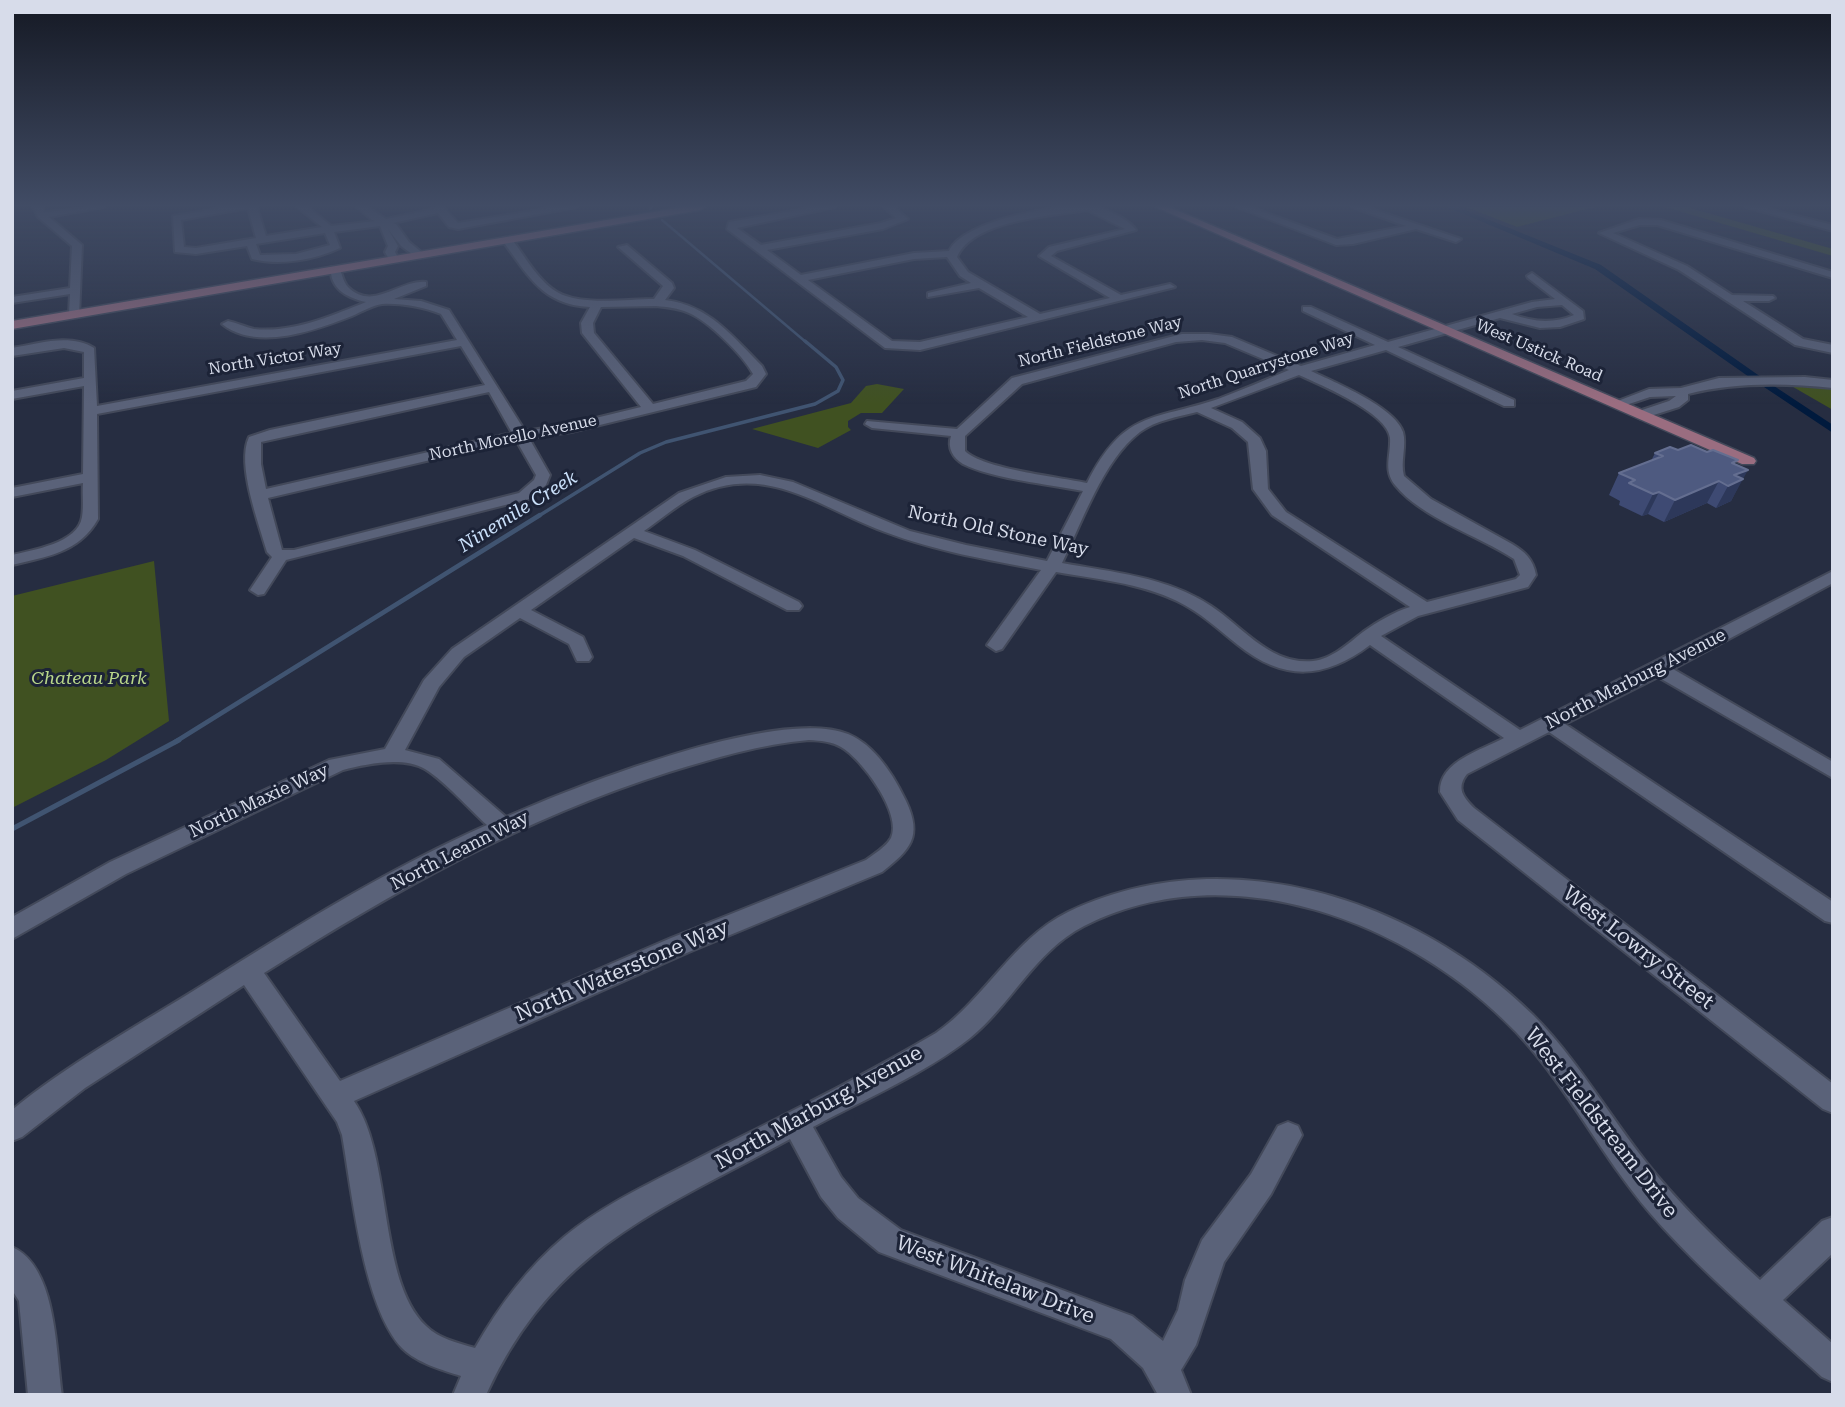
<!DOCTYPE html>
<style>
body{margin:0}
#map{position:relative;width:1845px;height:1407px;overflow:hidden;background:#262d41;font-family:"Roboto Serif",serif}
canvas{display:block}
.frame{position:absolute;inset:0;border:14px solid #d7dcea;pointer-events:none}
</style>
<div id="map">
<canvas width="1845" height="1407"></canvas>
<div class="frame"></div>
</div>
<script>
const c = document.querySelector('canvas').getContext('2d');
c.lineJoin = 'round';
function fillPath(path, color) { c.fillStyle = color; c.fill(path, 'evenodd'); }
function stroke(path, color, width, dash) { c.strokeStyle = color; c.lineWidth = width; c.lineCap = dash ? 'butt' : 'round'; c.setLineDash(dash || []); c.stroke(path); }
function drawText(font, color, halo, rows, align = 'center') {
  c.font = font + ' "Roboto Serif",serif'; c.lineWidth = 6; c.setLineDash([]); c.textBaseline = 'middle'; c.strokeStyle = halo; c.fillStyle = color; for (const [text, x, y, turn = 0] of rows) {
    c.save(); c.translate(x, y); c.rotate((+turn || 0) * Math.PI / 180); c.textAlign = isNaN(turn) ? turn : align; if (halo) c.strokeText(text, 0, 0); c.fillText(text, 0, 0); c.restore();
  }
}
fillPath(new Path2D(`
 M1466 207H1595L1517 227Z
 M1665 207H1687L1833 249V256Z
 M877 384 904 389 882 413H861L848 421V427L851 430 818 448 752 429 851 403 866 386Z
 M1788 384 1833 387V410Z
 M154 561 169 721 106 760 12 808V596Z`), '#405121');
stroke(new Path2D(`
 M650 209 652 207
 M662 220 807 343`), '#405471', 2.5);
stroke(new Path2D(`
 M537 517 640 453 666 442 815 404 838 391 843 380 836 367 805 341`), '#405471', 3.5);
stroke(new Path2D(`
 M175 742 540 515`), '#405471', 4.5);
stroke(new Path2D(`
 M12 829 179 740`), '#405471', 5);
fillPath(new Path2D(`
 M1447 207H1457L1601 265 1761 377 1752 379 1595 269Z
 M1768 382 1833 425V433L1764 387V383Z`), '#001a3d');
const minor = new Path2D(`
 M33 207H43L44 212 104 207 49 217 82 245 79 316 69 314 70 294 12 303V297L70 288 72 246 38 217Z
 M228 207H257L266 236 322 227 297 207H308L331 226 376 221 372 220 357 207H367L386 219 443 207 458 223 556 207H577L458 229 449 227 438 213 393 223 396 224 409 242 425 255 416 257 401 246 388 229 398 246 395 252 399 259 394 262 390 261 385 252 388 246 380 226 334 232 340 248C314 260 280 266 252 259L247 246 196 254 175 252 173 216ZM248 208 256 238 196 248 184 247 181 220ZM325 233 330 245 296 254 260 255 256 244Z
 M815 207H835L737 228 761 245 881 223 896 218 884 207H894L908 219 883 229 767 250 801 275 914 253 949 251C963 220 1063 202 1094 207 1108 209 1128 219 1136 230L1057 251 1051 256 1121 295 1170 284 1175 287 920 350 885 348 727 229 729 222ZM1087 210 1125 229 1049 247 1039 256 1110 298 1040 314 968 272 957 257C973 220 1051 216 1087 210ZM947 257 960 276 971 283 928 293V297L979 288 1028 317 920 342 892 341 808 280 914 259Z
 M1237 207H1250L1337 239 1406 226 1352 207H1366L1461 239 1456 242 1416 229 1353 244 1336 245Z
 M1746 207H1761L1833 225V231Z
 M1639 219 1661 220 1833 272V278L1657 225H1640L1613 233 1687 266 1732 295 1773 296 1775 298 1769 301H1743L1803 339 1833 345V353L1795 345 1679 270 1599 233Z
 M503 238H511C524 255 538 281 557 292 580 306 627 299 654 299L663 286 618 247 627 245 672 283 674 288 665 300C709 305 733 337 762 366L766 374 756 387 571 432 529 438 550 475 546 485 529 499 286 560 264 594 258 595 250 590 272 557 267 552C259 524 236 464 249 437L270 430 485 385 461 346 97 414 98 519C80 552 46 557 12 565V555C33 550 78 543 82 517 84 506 82 494 83 483L12 497V488L83 474 84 386 12 399V391L84 378V352L64 348 12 356V348C38 344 70 333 94 348L97 406 457 340 441 314C424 307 401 303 382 304 373 305 361 312 352 316 316 330 257 352 222 324L228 321C237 323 245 327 254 329 293 333 331 316 366 302 347 298 329 288 331 267H339C342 273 343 282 348 287 373 312 400 279 426 282V286L394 299 421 301 449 310 525 431 571 424 641 407 582 333 581 323 590 307C542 305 528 275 502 240ZM656 306C667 307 678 308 689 313 708 321 743 355 753 374L746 381 653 404 594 333 593 323 601 307ZM489 392 512 433 266 489 261 464V442ZM516 440 536 475 534 480 519 493 294 550H282L268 498Z
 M1532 273 1583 311 1584 319 1560 327 1540 328 1500 318 1398 347 1514 400V406H1504L1386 350 1311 371C1334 382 1395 407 1403 432 1407 446 1400 461 1404 476L1431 499 1512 544C1525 552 1533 559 1536 575L1528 587 1418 616 1381 636 1520 730 1833 571V583L1673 669 1833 762V778L1658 677 1565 724 1833 902V923L1825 921 1549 732 1467 774C1456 788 1463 797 1474 808L1833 1084V1113L1823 1109 1458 820 1440 792C1439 761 1482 750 1504 738L1370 645C1325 679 1284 682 1238 645 1218 629 1200 612 1177 601 1140 583 1096 579 1056 572L1002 649 996 651 987 645 1041 570C989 560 935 551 885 532 820 508 765 460 693 497 676 506 660 520 644 531L695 550 799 602 802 606 799 610H787L683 556 634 538 531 610 583 637 592 657 589 661H577L569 644 520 618 464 657 439 687 405 750 439 759 506 817C576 786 778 706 848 734 875 745 894 776 906 801 923 837 910 850 882 872L689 952 354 1101C393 1157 377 1279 426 1326 439 1339 458 1343 475 1348 499 1306 527 1268 564 1237 605 1203 655 1181 701 1157 780 1117 860 1078 936 1033 985 999 1013 939 1068 912 1225 837 1414 898 1533 1015 1577 1059 1608 1114 1646 1162 1680 1205 1719 1243 1760 1280L1822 1221 1833 1217V1253L1783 1300 1833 1344V1382L1822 1377C1764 1324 1702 1273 1650 1213 1601 1156 1568 1087 1516 1032 1410 921 1229 852 1084 926 1035 951 1011 1005 970 1038 926 1073 863 1100 813 1127L841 1177 858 1198 901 1230 1132 1316 1163 1341 1178 1310 1185 1280 1202 1240 1251 1174 1278 1126 1288 1122 1298 1126 1302 1135 1271 1194 1224 1262 1196 1345 1181 1370 1191 1395H1158L1143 1368 1111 1339 879 1252 838 1218 821 1197 790 1139C657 1212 554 1247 486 1395H453L461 1376C442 1370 417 1363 402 1348 363 1307 352 1191 342 1135L337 1122 244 985 85 1088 22 1137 12 1141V1110C67 1065 130 1030 190 993 286 933 383 871 487 825 469 809 446 782 425 769 403 756 366 764 343 770L126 874 12 939V917L110 862 329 760 385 749 424 680 452 649 679 493 726 477 760 475 793 482 910 531 966 545 1047 561 1083 491C1048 484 993 479 963 464 953 458 947 448 951 436L872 428 865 424 867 421 957 429 1012 378 1182 334H1209L1232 337 1301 366 1375 345 1303 311V307H1311L1388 342 1532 302 1555 299 1528 278 1527 276ZM1562 305 1574 315C1553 324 1533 322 1512 314L1537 307ZM1202 340 1225 343 1289 370C1265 380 1242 390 1218 399 1152 421 1124 410 1087 483 1059 477 983 469 965 451V436L1022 384 1176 342ZM1299 375C1321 385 1388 413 1390 438 1391 455 1383 470 1395 485 1420 517 1479 536 1514 559L1520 575 1516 579 1427 602 1286 512 1268 489 1266 451 1260 438 1242 422 1211 408ZM1197 412 1232 428 1248 442 1253 489 1272 515 1410 607C1394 612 1377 622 1363 632 1349 643 1332 659 1313 661 1270 665 1243 627 1211 606 1168 577 1112 572 1062 563 1082 523 1103 460 1140 432 1156 420 1178 417 1197 412ZM809 740C821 741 831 741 841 747 861 758 903 814 891 838 886 847 874 854 866 860L671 938 340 1081 264 973C392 892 523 818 669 772 715 758 761 744 809 740Z
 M1805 377 1833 380V388C1785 383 1735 382 1688 394V400L1679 407 1641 419 1634 415 1636 412 1669 401 1676 396 1650 397 1617 408 1610 404 1649 389 1681 388 1719 378Z
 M12 1247C57 1266 56 1353 62 1395H28L19 1301 12 1290Z`);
const major = new Path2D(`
 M683 207H705L700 210 12 329V321Z
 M1156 207H1169L1754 458 1756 461 1754 464H1742Z`);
stroke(minor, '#43495a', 4);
stroke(major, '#43495a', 3);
fillPath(minor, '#5a6279');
fillPath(major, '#9a6d80');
fillPath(new Path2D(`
 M1678 450 1735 464 1742 479 1731 501 1716 508 1707 503 1664 522 1648 514 1642 516 1619 505 1620 501 1609 495 1619 473 1651 461 1655 453Z`), '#3e4a73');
fillPath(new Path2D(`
 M1748 470 1731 501 1716 508 1734 475Z
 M1719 481 1707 503 1664 522 1675 500Z
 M1659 492 1648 514 1642 516 1653 494Z`), '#2d385a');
const building = new Path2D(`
 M1691 445 1707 452 1713 450 1738 460 1732 463 1748 470 1734 475 1743 479 1728 486 1719 481 1675 500 1659 492 1653 494 1629 483 1635 480 1619 473 1663 456 1655 453 1670 447 1678 450Z`);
fillPath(building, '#4e5a80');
stroke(building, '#646e90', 2);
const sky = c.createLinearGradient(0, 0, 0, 404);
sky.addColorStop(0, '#151924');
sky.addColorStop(0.51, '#414c65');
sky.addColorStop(1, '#414c6500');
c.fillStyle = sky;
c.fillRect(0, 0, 1845, 404);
drawText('16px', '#d7dcea', '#1c2337', [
 ["North Fieldstone Way",1100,342,-14],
 ["West Ustick Road",1539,351,23],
 ["North Victor Way",275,359,-9],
 ["North Quarrystone Way",1266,366,-18],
 ["North Morello Avenue",513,438,-12]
]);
drawText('18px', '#d7dcea', '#1c2337', [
 ["North Old Stone Way",998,531,12],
 ["North Marburg Avenue",1636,679,-27],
 ["North Maxie Way",259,801,-25],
 ["North Leann Way",460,851,-27]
]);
drawText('italic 18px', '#b9d78a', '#1c2337', [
 ["Chateau Park",89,679]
]);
drawText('italic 19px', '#cbe1fb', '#1c2337', [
 ["Ninemile Creek",518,512,-32]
]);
drawText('21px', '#d7dcea', '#1c2337', [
 ["West Lowry Street",1638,948,38],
 ["North Waterstone Way",622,971,-23],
 ["North Marburg Avenue",819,1108,-29],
 ["West Fieldstream Drive",1601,1123,52],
 ["West Whitelaw Drive",995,1280,21]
]);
</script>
